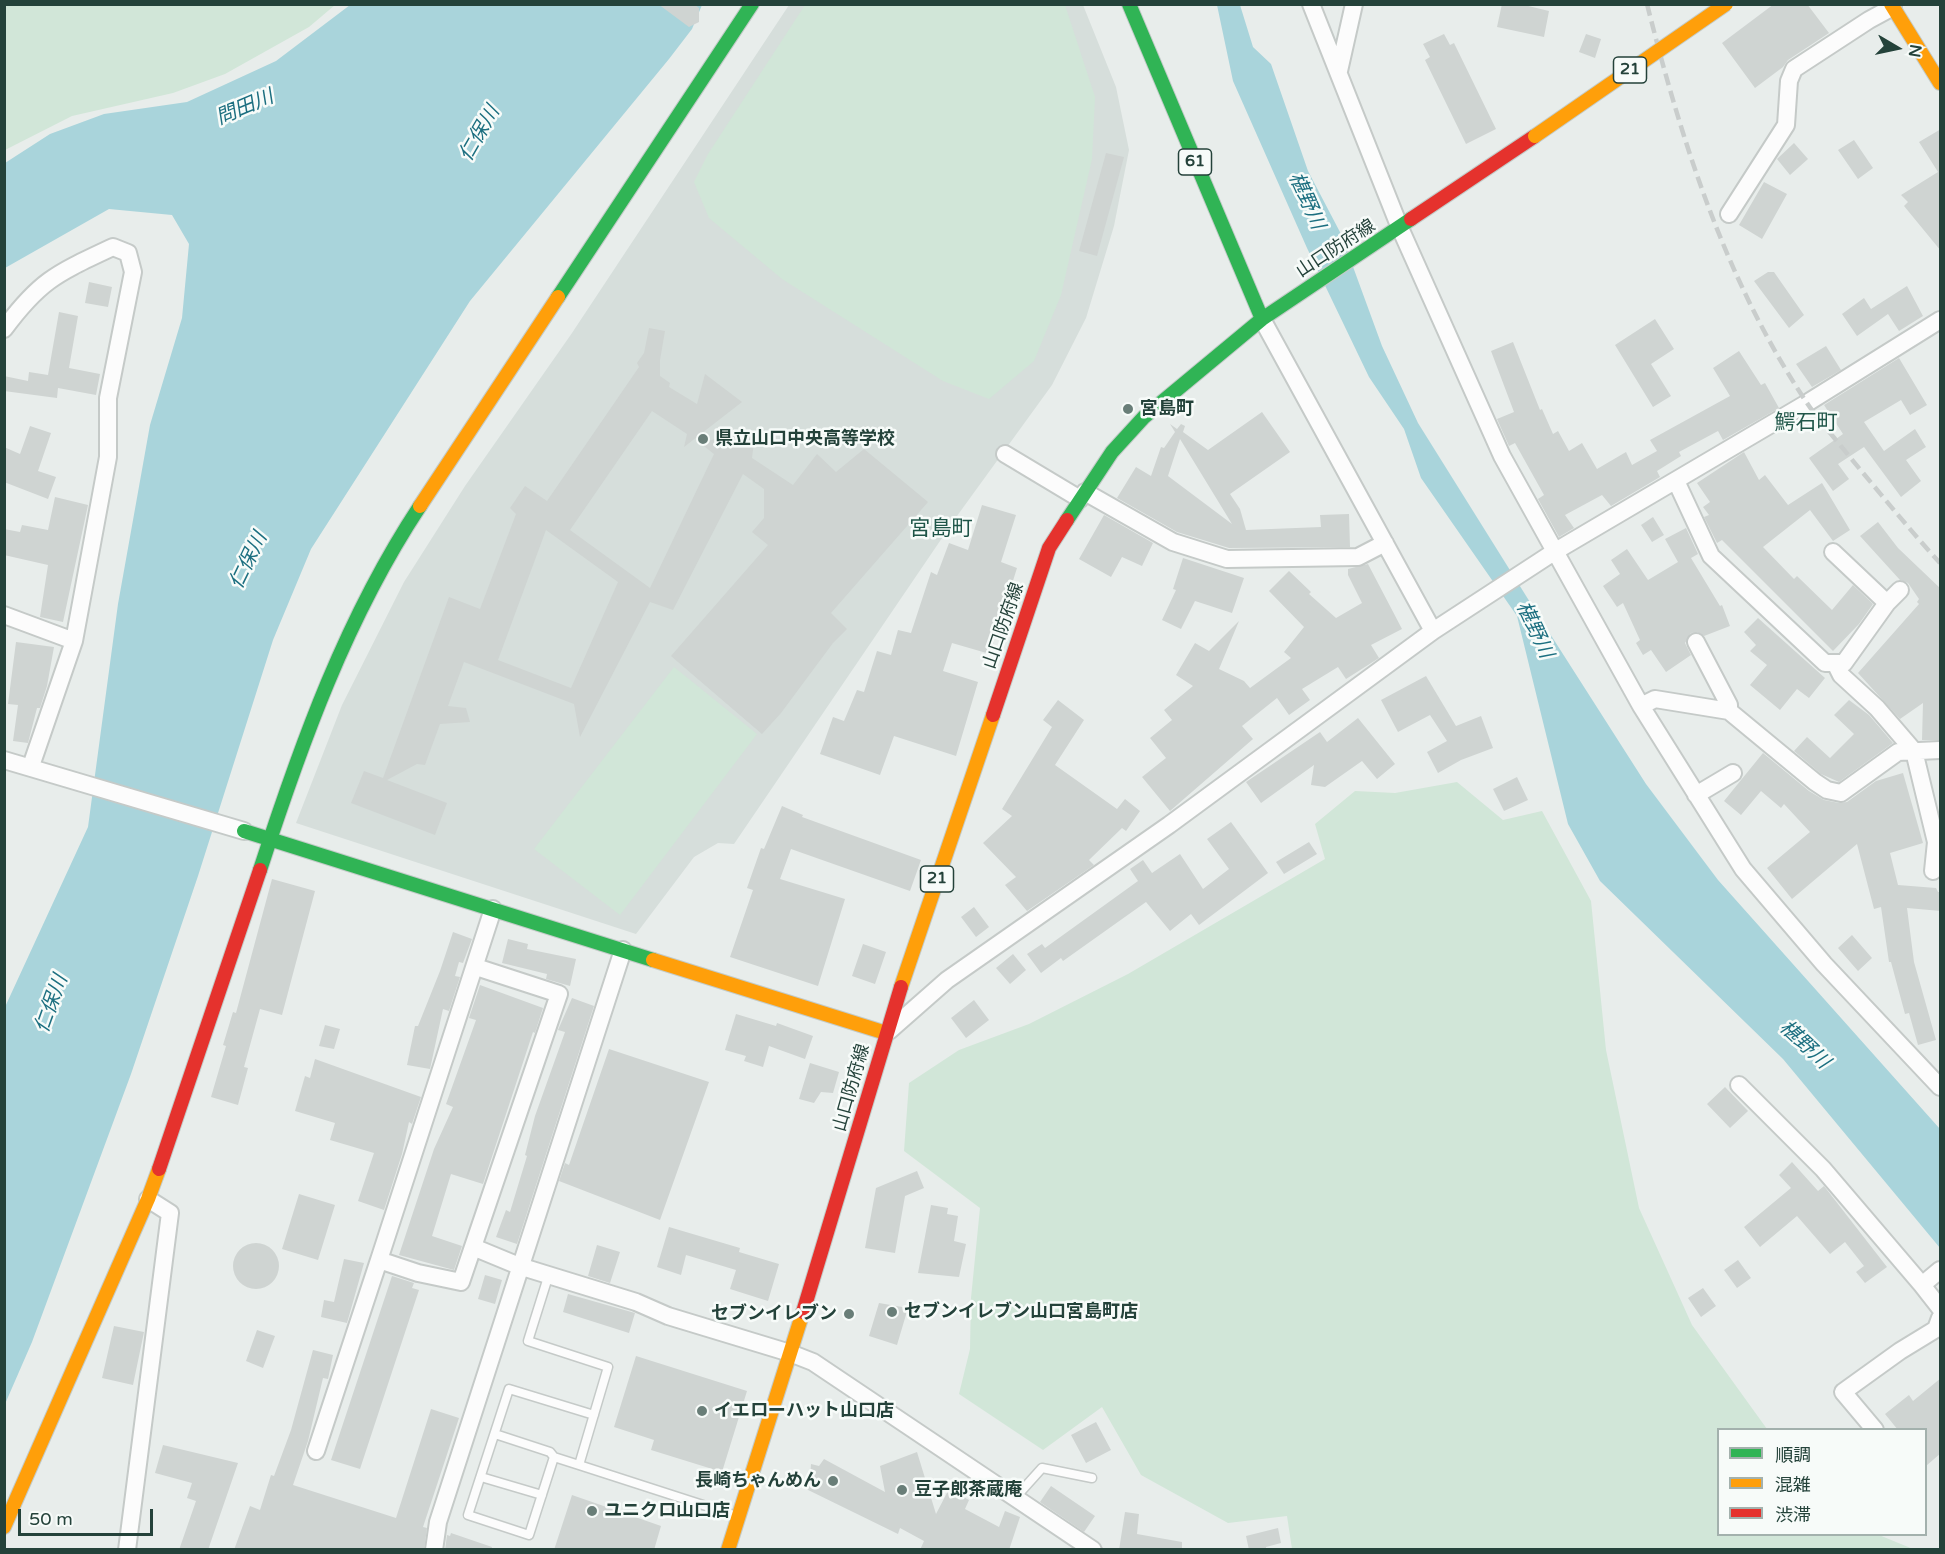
<!DOCTYPE html>
<meta charset="utf-8">
<style>
body{margin:0}
#map{position:relative;width:1945px;height:1554px;overflow:hidden;background:#e8edeb;font-family:"Varela Round","Noto Sans JP",sans-serif}
canvas{display:block}
.frame{position:absolute;inset:0;border:6px solid #24423a;pointer-events:none}
.legend{position:absolute;left:1717px;top:1428px;width:210px;height:108px;box-sizing:border-box;background:#f7fbf9;border:2px solid #a3b1ad;margin:0;padding:8px 10px;list-style:none;font-size:18px;color:#24423a}
.legend li{display:flex;align-items:center;gap:12px;height:30px}
.legend b{width:30px;border:2px solid #a3b1ad}
.north{position:absolute;left:1867px;top:18px;width:60px;height:60px;-webkit-text-stroke:4px #f7fbf9;paint-order:stroke;rotate:99deg;font-size:16px;font-weight:700;line-height:24px;text-align:center;color:#24423a}
.north::after{content:'';display:block;margin:auto;width:21px;height:27px;background:#24423a;clip-path:polygon(50% 0,100% 100%,50% 72%,0 100%)}
.scale{position:absolute;left:18px;top:1509px;width:135px;height:27px;box-sizing:border-box;border:3px solid #24423a;border-top:0;padding-left:8px;font-size:18px;line-height:21px;white-space:nowrap;color:#24423a;-webkit-text-stroke:4px #f7fbf9;paint-order:stroke}
</style>
<div id="map">
<canvas width="1945" height="1554"></canvas>
<div class="frame"></div>
<ul class="legend">
<li><b style="height:8px;background:#30b455"></b>順調</li>
<li><b style="height:8px;background:#ff9f0a"></b>混雑</li>
<li><b style="height:8px;background:#e5322d"></b>渋滞</li>
</ul>
<div class="north">N</div>
<div class="scale">50 m</div>
</div>
<script>
const c = document.querySelector('canvas').getContext('2d');
c.lineJoin = 'round';
function fillPath(path, color) { c.fillStyle = color; c.fill(path, 'evenodd'); }
function stroke(path, color, width, dash) { c.strokeStyle = color; c.lineWidth = width; c.lineCap = dash ? 'butt' : 'round'; c.setLineDash(dash || []); c.stroke(path); }
function drawText(font, color, halo, rows, align = 'center') {
  c.font = font + ' "Varela Round","Noto Sans JP",sans-serif'; c.lineWidth = 5; c.setLineDash([]); c.textBaseline = 'middle'; c.strokeStyle = halo; c.fillStyle = color; for (const [text, x, y, turn = 0] of rows) {
    c.save(); c.translate(x, y); c.rotate((+turn || 0) * Math.PI / 180); c.textAlign = isNaN(turn) ? turn : align; if (halo) c.strokeText(text, 0, 0); c.fillText(text, 0, 0); c.restore();
  }
}
fillPath(new Path2D(`
 M789 5H1083L1116 87 1129 150 1114 226 1086 318 1052 385 957 516 734 844 718 843 694 857 636 934 296 823 342 705 404 582 465 486 572 333Z`), '#d6dedb');
fillPath(new Path2D(`
 M5 4H335V5L309 27 225 74 173 93 72 116 5 150Z
 M805 5H1065L1095 97 1092 159 1061 295 1034 361 989 399 943 381 782 279 709 218 694 182 708 154Z
 M674 667 757 734 620 915 534 849Z
 M1457 782 1503 820 1542 811 1591 901 1606 1050 1639 1208 1692 1325 1767 1429 1718 1430V1534L1879 1535 1913 1549H1292L1287 1516 1228 1523 1141 1475 1102 1407 1043 1450 959 1394 970 1349 971 1298 980 1208 904 1151 909 1083 959 1050 1029 1024 1128 974 1325 859 1315 824 1355 791 1395 793Z`), '#d1e6d8');
fillPath(new Path2D(`
 M350 5H702L692 29 669 59 470 301 311 549 273 640 198 876 131 1074 32 1342 5 1404V1007L88 827 118 604 150 425 182 318 189 244 172 215 109 209 5 268V163L50 134 104 114 187 102 276 61Z
 M1217 5H1240L1253 47 1271 64 1308 171 1341 234 1382 346 1418 423 1538 615 1646 784 1718 880 1940 1129V1248L1783 1059 1600 881 1568 824 1517 616 1421 478 1404 429 1369 377 1307 248 1233 81Z`), '#a9d4db');
fillPath(new Path2D(`
 M658 4H694L699 8V22L689 27Z
 M1502 4H1520L1549 11 1544 37 1497 27Z
 M1774 4H1807L1829 33 1788 60 1783 67 1755 88 1722 43Z
 M1444 34 1450 45 1454 43 1496 129 1466 144 1425 60 1430 57 1423 44Z
 M1586 34 1601 39 1595 58 1579 52Z
 M1941 129V251L1904 206 1908 202 1901 195 1938 172 1919 142Z
 M1854 140 1873 168 1858 179 1838 150Z
 M1794 143 1808 159 1790 175 1777 159Z
 M1106 153 1124 157 1097 256 1079 251Z
 M1764 182 1787 194 1762 239 1739 225Z
 M1768 272H1774L1804 315 1789 328 1754 281Z
 M89 282 112 287 108 307 85 303Z
 M1907 286 1923 316 1899 331 1888 314 1857 336 1842 314 1864 298 1871 309Z
 M59 312 78 316 69 368 100 374 96 395 58 388 57 398 4 391V376L28 381 29 372 48 375Z
 M1655 319 1674 349 1651 364 1671 396 1653 407 1615 345Z
 M649 328 665 331 660 360V376L670 383 669 387 697 404 705 374 742 402 684 447 687 434 652 411 570 530 650 588 714 454 700 443 748 430 754 442 752 458 793 485 817 454 836 472 864 449 928 502 831 613 847 629 833 643 781 713 762 734 671 656 768 545 752 532 764 518V489L743 474 673 610 650 602 580 737 574 704 464 662 448 706 466 708 470 722 440 724 425 765 417 764 387 780 447 803 435 835 351 803 364 771 383 778 449 597 480 609 516 514 510 508 525 486 547 501 639 367 637 363 644 353ZM546 530 618 582 571 688 498 660Z
 M1513 342 1540 410 1542 409 1553 434 1558 431 1569 451 1582 443 1597 469 1626 452 1632 465 1657 451 1650 440 1730 396 1713 368 1739 351 1761 385 1765 383 1779 408 1723 440 1718 431 1679 452 1681 456 1657 471 1660 477 1611 506 1602 495 1565 515 1574 528 1559 537 1538 499 1544 495 1515 443 1509 446 1497 419 1514 412 1491 351Z
 M1826 346 1841 370 1812 387 1796 364Z
 M1899 358 1927 405 1910 415 1901 400 1864 422 1884 451 1915 429 1926 447 1906 460 1921 481 1901 497 1864 447 1838 464 1849 479 1833 491 1809 458 1843 434 1824 405Z
 M1262 412 1290 452 1230 494 1240 509 1246 530 1321 527 1320 515 1349 514 1350 547 1229 548 1177 532 1117 498 1136 467 1151 476 1161 447 1164 448 1175 432 1170 424 1177 429 1181 424 1185 426 1183 432 1208 450ZM1180 439 1232 524 1168 476Z
 M30 426 51 433 38 471 56 477 48 499 4 482V447L20 454Z
 M1744 452 1759 480 1765 475 1788 505 1822 483 1850 530 1833 541 1810 510 1763 547 1794 579 1797 576 1832 610 1853 585 1873 604 1859 624 1833 651 1722 540 1717 543 1704 517 1709 515 1703 507 1710 502 1697 483Z
 M55 497 88 505 63 622 40 617 48 565 4 555V529L20 532 22 525 48 530Z
 M982 505 1016 515 1001 562 1017 568 990 654 952 643 943 671 978 682 956 756 894 736 880 775 820 754 833 717 844 721 857 690 864 692 877 651 891 655 898 630 911 633 931 572 937 575 949 543 968 550Z
 M1104 515 1153 543 1142 566 1122 557 1111 577 1079 559Z
 M1653 517 1664 535 1652 542 1641 525Z
 M1878 522 1898 548 1941 589V740H1922L1923 703 1900 719 1858 673 1919 604 1917 602 1919 599 1908 583 1900 580 1860 536Z
 M1686 528 1698 554 1691 558 1720 606 1722 605 1730 626 1704 636 1697 632 1691 633 1685 643 1691 655 1666 672 1651 650 1643 655 1636 643 1640 640 1623 603 1617 607 1603 586 1620 574 1611 560 1627 549 1648 580 1678 562 1665 539Z
 M1183 558 1244 578 1232 613 1195 601 1181 629 1162 620 1176 590 1173 589Z
 M1368 564 1402 629 1371 645 1379 658 1346 679 1338 667 1302 689 1310 700 1289 715 1277 698 1242 726 1253 739 1170 811 1142 777 1166 758 1150 738 1172 720 1164 710 1193 686 1176 675 1195 643 1209 651 1239 621 1219 669 1244 681 1250 688 1291 658 1284 652 1304 627 1269 591 1289 571 1311 592 1309 594 1336 618 1362 603 1348 575V569Z
 M1758 618 1825 678 1809 698 1797 689 1780 710 1750 685 1767 665 1750 651 1756 645 1744 632Z
 M16 642 54 647 47 686 40 708H37L28 743 13 741 18 705 8 704Z
 M1426 676 1456 726 1481 716 1493 748 1461 760 1438 773 1427 752 1447 741 1430 715 1398 732 1381 700Z
 M1058 700 1084 720 1055 765 1117 809 1125 799 1140 811 1126 831 1122 828 1089 860 1094 865 1027 911 1005 885 1016 877 983 843 1012 816 1002 809 1052 727 1043 720Z
 M1849 700 1869 715 1893 743 1839 782 1821 774 1794 751 1807 737 1830 758 1854 734 1834 715Z
 M1358 718 1395 764 1377 779 1362 761 1325 787 1311 785 1314 765 1261 803 1246 782 1320 732 1327 742Z
 M1763 753 1809 791 1824 800 1839 803 1847 802 1876 781 1903 773 1923 843 1890 853 1898 885 1936 888 1938 892H1941V911L1907 908 1914 962 1936 1040 1918 1045 1909 1013 1905 1014 1891 962H1889L1881 907 1874 909 1857 844 1792 899 1767 868 1810 832 1784 804 1781 808 1761 791 1741 815 1724 801Z
 M1517 777 1528 800 1504 811 1493 789Z
 M782 806 803 815 802 817 921 860 910 891 791 849 780 879 845 899 818 986 730 957 753 890 747 888 761 848 764 849Z
 M1231 822 1268 873 1199 925 1191 914 1170 931 1146 902 1063 961 1061 958 1041 973 1027 954 1042 944 1045 948 1138 881 1130 869 1143 860 1152 873 1180 854 1203 889 1229 869 1207 839Z
 M1309 842 1317 854 1284 874 1276 862Z
 M272 879 315 891 282 1015 260 1009 244 1067 248 1068 238 1105 211 1097 226 1046 223 1045 233 1012 236 1013Z
 M974 907 989 927 976 937 961 917Z
 M453 932 472 939 463 963 459 962 455 976 460 977 449 1011 443 1009 430 1069 407 1065 415 1026H418L440 971Z
 M1852 935 1872 958 1858 971 1838 948Z
 M508 939 528 944 527 949 576 959 570 986 546 979 547 974 502 963Z
 M863 944 886 952 875 984 852 976Z
 M1013 954 1026 970 1010 984 996 968Z
 M480 985 543 1008 535 1033 533 1032 483 1184 451 1174 432 1236 462 1246 454 1270 399 1255 434 1149 453 1107 446 1104 476 1020 469 1018Z
 M572 998 594 1006 517 1244 496 1237 506 1210 510 1212 527 1156 525 1155 535 1116 565 1032 558 1030Z
 M974 1000 989 1020 966 1038 951 1018Z
 M736 1014 776 1026 777 1023 813 1036 805 1059 769 1046 763 1067 744 1061 746 1056 725 1050Z
 M325 1025 340 1029 334 1049 319 1046Z
 M609 1049 709 1082 660 1220 559 1181 565 1163 569 1165Z
 M315 1059 421 1097 412 1124 409 1122 402 1154 384 1210 358 1201 374 1153 330 1140 335 1123 295 1111 305 1076 310 1078Z
 M810 1063 839 1072 833 1093 821 1092 814 1103 799 1099Z
 M1725 1087 1748 1111 1730 1128 1707 1104Z
 M1792 1162 1818 1191 1824 1186 1887 1267 1865 1283 1856 1272 1864 1266 1845 1242 1830 1254 1797 1216 1760 1247 1744 1227 1791 1188 1779 1175Z
 M917 1171 924 1188 905 1196 895 1253 865 1248 876 1188Z
 M299 1194 335 1205 318 1260 282 1249Z
 M931 1205 948 1208 947 1214 958 1216 954 1241 966 1244 959 1277 918 1273Z
 M669 1227 740 1248 739 1252 779 1264 768 1301 730 1289 736 1270 686 1255 681 1275 657 1267Z
 M233 1266a23 23 0 1 1 46 0a23 23 0 1 1-46 0Z
 M597 1245 620 1252 610 1283 588 1276Z
 M344 1259 364 1263 347 1323 321 1317 324 1300 334 1302Z
 M1738 1260 1751 1278 1737 1288 1724 1270Z
 M485 1275 502 1280 495 1304 478 1299Z
 M392 1276 414 1283 412 1288 419 1290 360 1469 331 1460Z
 M1703 1288 1716 1306 1701 1317 1688 1298Z
 M568 1294 635 1313 629 1333 563 1312Z
 M879 1303 908 1308 897 1345 869 1336Z
 M114 1326 144 1332 133 1385 102 1378Z
 M257 1330 275 1336 263 1368 246 1361Z
 M313 1350 333 1355 328 1379 323 1378 308 1441 293 1485 396 1518 431 1409 459 1418 423 1527 427 1528 424 1550H234L250 1506 260 1510 271 1475 274 1476 291 1430Z
 M636 1356 747 1391 722 1472 651 1450 654 1440 614 1427Z
 M1941 1378V1453L1926 1466V1430H1898L1885 1414 1909 1395 1913 1401Z
 M1096 1422 1111 1450 1086 1463 1071 1435Z
 M163 1445 238 1463 208 1550H179L196 1501 187 1498 192 1483 155 1473Z
 M917 1452 936 1514 949 1489 969 1500 965 1509 999 1527 1005 1511 1020 1517 1009 1550H920L924 1541 900 1528 898 1534 804 1488 810 1479 811 1464 819 1466 824 1459 885 1492 880 1466Z
 M1051 1486 1095 1516 1084 1532 1040 1502Z
 M572 1495 661 1526 654 1550H554Z
 M1125 1512 1139 1514 1137 1534 1182 1542V1550H1119Z
 M1278 1528 1281 1543 1266 1547V1550H1249L1246 1536Z
 M451 1533 492 1547 491 1550H445L447 1535 450 1536Z`), '#cfd4d2');
const lane = new Path2D(`
 M549 1274 528 1341 608 1367 579 1465 737 1516
 M495 1434 550 1452 554 1457
 M579 1465 554 1457 529 1535 468 1515 509 1389 594 1415
 M481 1477 542 1495
 M1015 1498 1042 1468 1092 1478`);
const street = new Path2D(`
 M1311 4 1400 228 1502 456 1641 706 1743 869 1824 964 1940 1087
 M1339 71 1354 4
 M1729 214 1786 125 1789 81 1794 69 1869 20 1893 7
 M1262 319 1433 631
 M4 329C41 279 58 273 113 247L128 253 133 272 108 398V457L74 641 31 766
 M1005 454 1080 499
 M1676 481 1711 556 1825 663H1844L1887 603 1833 552
 M1085 492 1173 542 1227 559 1358 557 1385 543
 M1887 603 1900 590
 M4 615 74 641
 M1696 642 1729 705V711
 M1835 663 1841 675 1877 708 1914 751 1936 842 1933 871
 M1641 706 1655 699 1729 711 1815 782 1827 790 1841 793 1898 752 1940 750
 M4 760 244 831
 M1696 795 1733 773
 M476 967 559 994 461 1282 418 1273 379 1260 493 909
 M889 1031 947 980 1169 825 1433 631 1554 552 1807 403 1940 320
 M1739 1085 1823 1169 1922 1285 1940 1270
 M473 1247 519 1266 636 1302 668 1316 790 1353 813 1362 1093 1550
 M1922 1285 1940 1308
 M1875 1430 1843 1392 1900 1351 1936 1329 1940 1318
 M316 1451 379 1260
 M127 1550 170 1213 148 1199
 M434 1550 438 1522 623 950`);
const fast = new Path2D(`
 M1129 4 1262 319
 M558 297 752 4
 M1067 520 1112 452 1144 417 1262 319 1411 219
 M244 831 653 960
 M260 870C301 744 346 618 420 506`);
const slow = new Path2D(`
 M1891 4 1940 83
 M420 506 558 297
 M653 960 886 1033
 M901 987 993 715
 M4 1527 148 1199 159 1169
 M728 1550 803 1312`);
const jam = new Path2D(`
 M1411 219 1535 136
 M993 715 1049 548 1067 520
 M159 1169 260 870
 M803 1312 901 987`);
stroke(lane, '#c5cac8', 11);
stroke(street, '#c5cac8', 20);
stroke(fast, '#c3cbc8', 16);
stroke(slow, '#c3cbc8', 16);
stroke(jam, '#c3cbc8', 16);
stroke(lane, '#fcfcfc', 8);
stroke(street, '#fcfcfc', 16);
stroke(fast, '#30b455', 14);
stroke(slow, '#ff9f0a', 14);
stroke(jam, '#e5322d', 14);
stroke(new Path2D(`
 M1647 4C1682 143 1726 282 1807 403 1819 421 1835 438 1849 456 1879 492 1908 528 1940 563`), '#c9cdcc', 4.5, [12, 6]);
const slowBridge = new Path2D(`
 M1535 136 1726 4`);
stroke(slowBridge, '#c3ccc9', 16, []);
stroke(slowBridge, '#ff9f0a', 14);
for (const [x, y, r, color] of [
 [1128,409,6,"#697e78"],
 [703,439,6,"#697e78"],
 [892,1312,6,"#697e78"],
 [849,1314,6,"#697e78"],
 [702,1411,6,"#697e78"],
 [833,1481,6,"#697e78"],
 [902,1490,6,"#697e78"],
 [592,1511,6,"#697e78"]
]) { const dot = new Path2D(); dot.arc(x, y, r, 0, 2 * Math.PI); c.fillStyle = color; c.fill(dot); stroke(dot, '#f7fbf9', 2); }
for (const [x, y, w] of [
 [1630,70,33],
 [1195,162,33],
 [937,879,33]
]) { const box = new Path2D(); box.roundRect(x - w / 2, y - 13, w, 26, 4.5); c.fillStyle = '#f7fbf9'; c.fill(box); stroke(box, '#24423a', 1.5); }
drawText('bold 16px', '#24423a', null, [
 ["21",1630,70],
 ["61",1195,162],
 ["21",937,879]
]);
drawText('18px', '#24423a', '#f7fbf9', [
 ["山口防府線",1336,249,-33],
 ["山口防府線",1004,626,-71],
 ["山口防府線",852,1088,-74]
]);
drawText('bold 18px', '#24423a', '#f7fbf9', [
 ["宮島町",1140,409],
 ["県立山口中央高等学校",715,439],
 ["セブンイレブン山口宮島町店",904,1312],
 ["セブンイレブン",837,1314,"right"],
 ["イエローハット山口店",714,1411],
 ["長崎ちゃんめん",821,1481,"right"],
 ["豆子郎茶蔵庵",914,1490],
 ["ユニクロ山口店",604,1511]
], 'left');
drawText('italic 20px', '#1c6f80', '#f7fbf9', [
 ["問田川",245,108,-23],
 ["仁保川",480,134,-60],
 ["椹野川",1306,201,66],
 ["仁保川",249,561,-64],
 ["椹野川",1534,630,65],
 ["仁保川",52,1004,-70],
 ["椹野川",1804,1045,43]
]);
drawText('21px', '#1f5548', '#f7fbf9', [
 ["鰐石町",1806,423],
 ["宮島町",941,529]
]);
</script>
